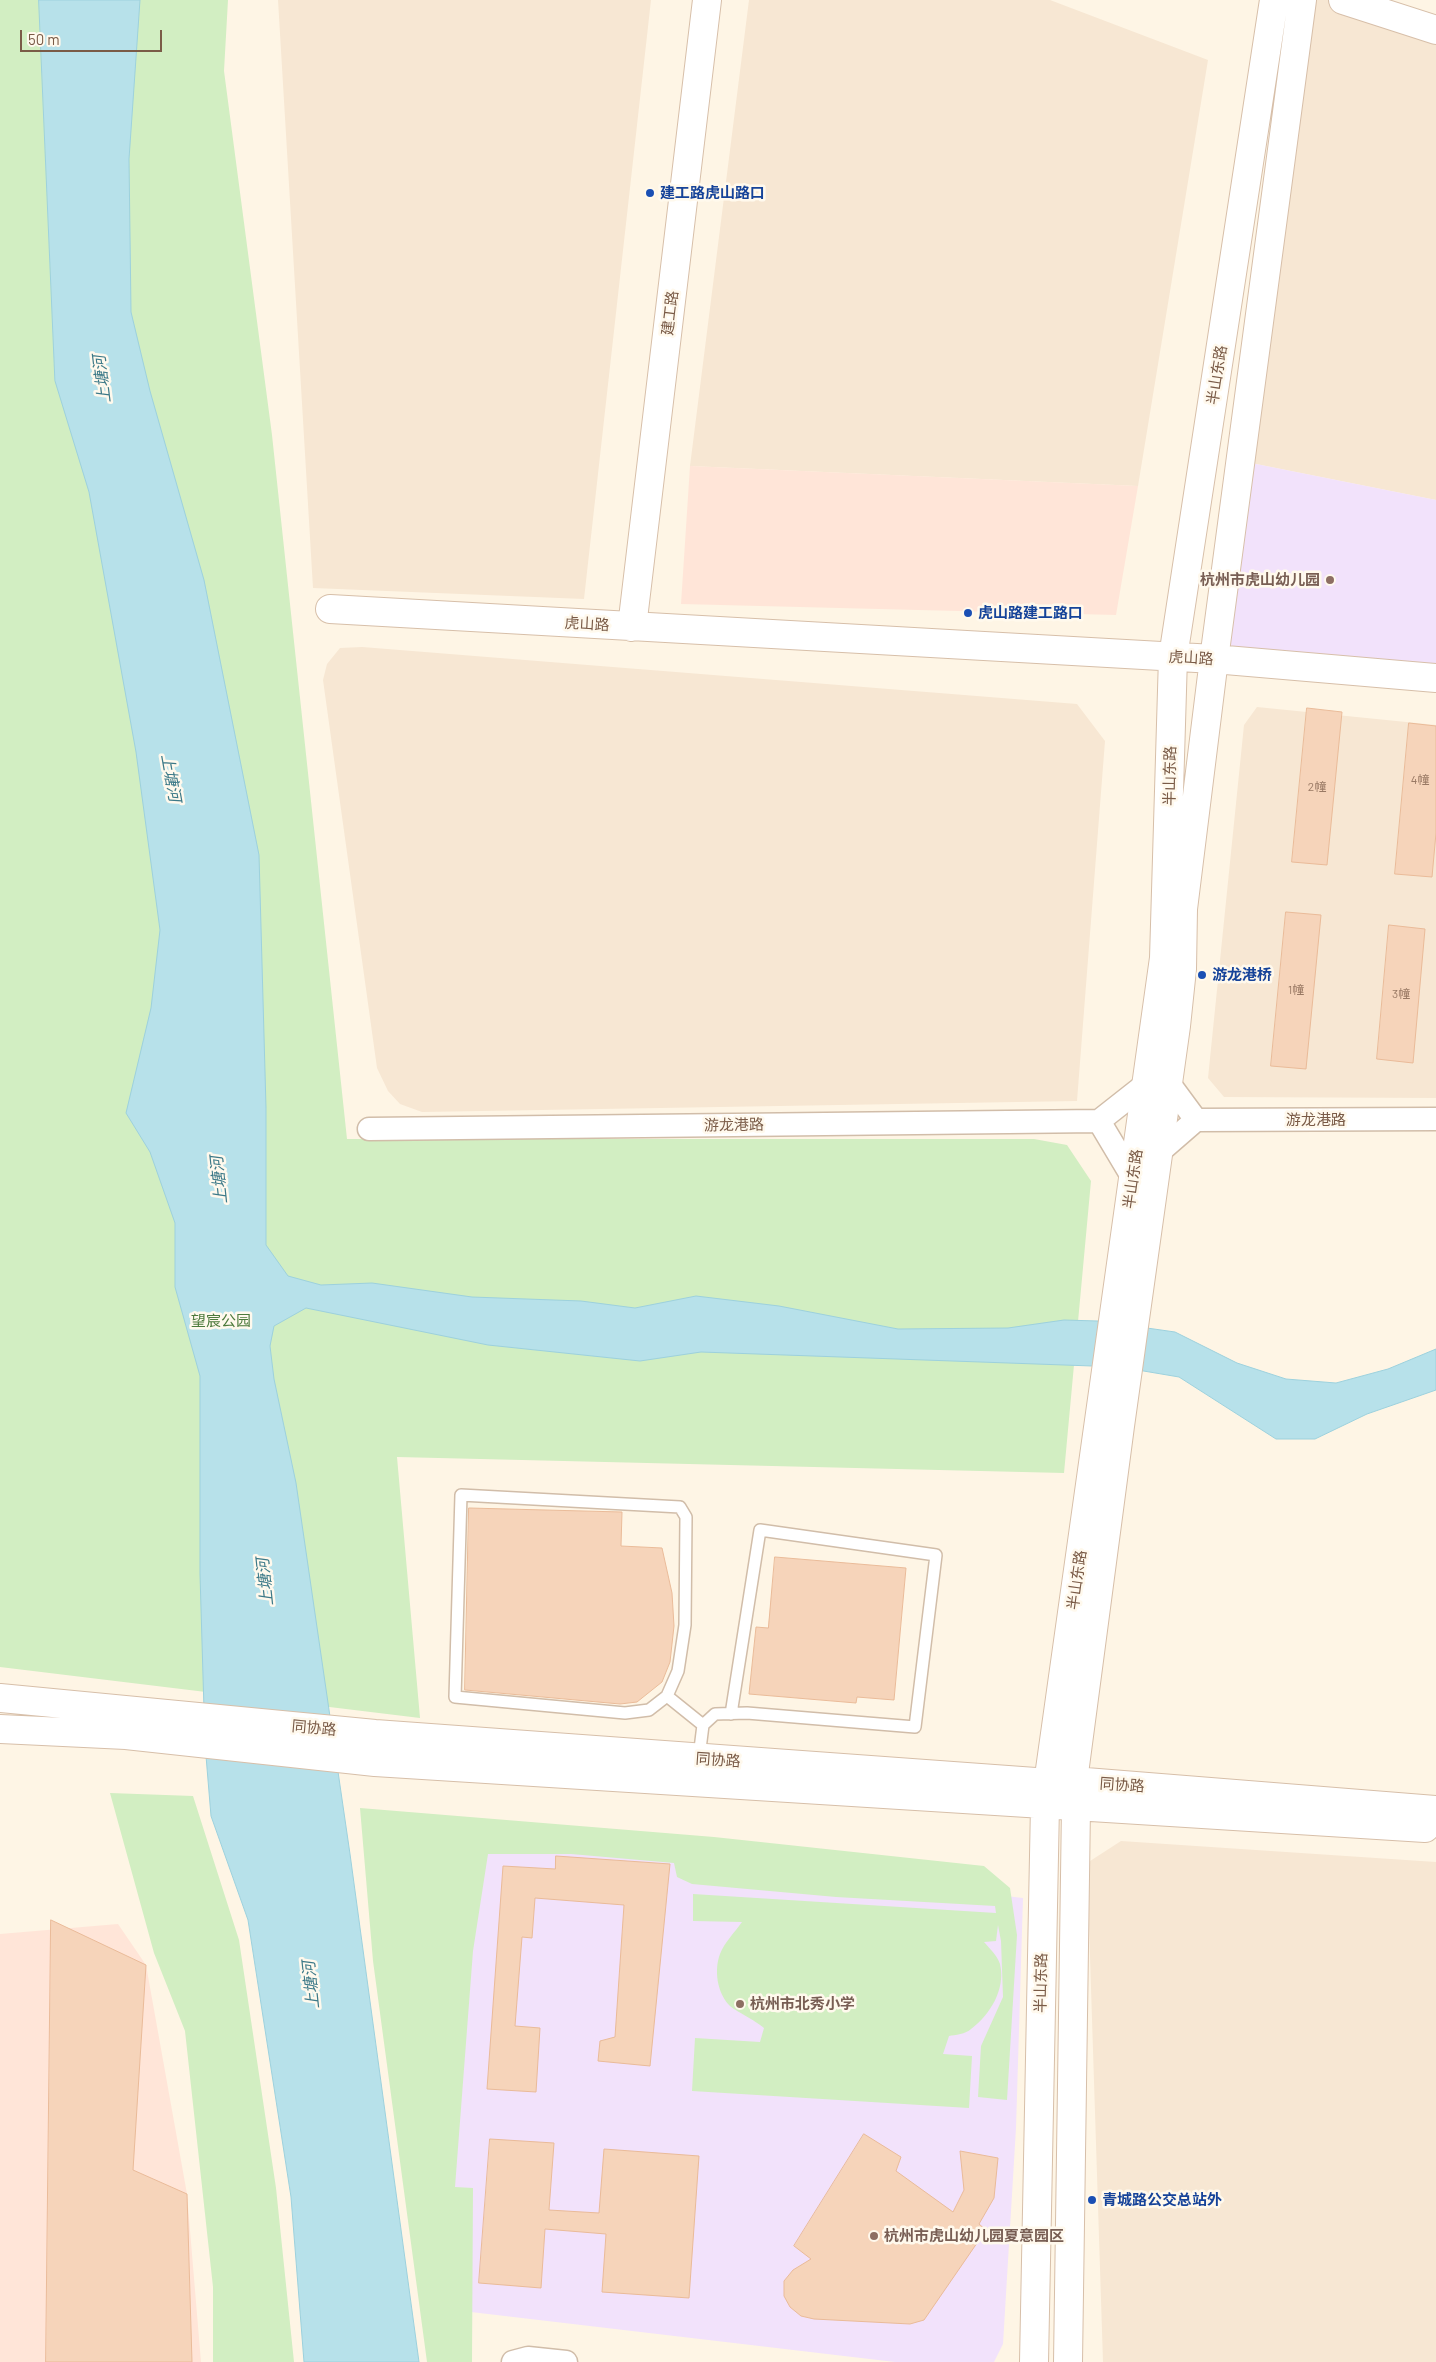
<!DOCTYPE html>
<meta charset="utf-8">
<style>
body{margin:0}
#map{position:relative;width:1436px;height:2362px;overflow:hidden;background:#fef5e5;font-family:Barlow,sans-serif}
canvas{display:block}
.scale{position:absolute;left:20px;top:30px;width:142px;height:22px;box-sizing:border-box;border:2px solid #7a5b47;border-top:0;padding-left:6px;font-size:15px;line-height:18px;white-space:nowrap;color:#7a5b47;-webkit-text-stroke:4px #fff9ed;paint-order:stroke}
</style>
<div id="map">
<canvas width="1436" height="2362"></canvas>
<div class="scale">50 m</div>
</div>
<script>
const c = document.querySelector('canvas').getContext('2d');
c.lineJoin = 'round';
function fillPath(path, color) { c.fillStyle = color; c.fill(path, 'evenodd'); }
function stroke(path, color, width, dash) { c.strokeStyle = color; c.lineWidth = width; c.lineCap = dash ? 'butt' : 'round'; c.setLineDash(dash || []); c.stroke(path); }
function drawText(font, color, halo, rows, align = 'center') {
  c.font = font + ' Barlow,"Noto Sans SC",sans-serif'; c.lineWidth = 5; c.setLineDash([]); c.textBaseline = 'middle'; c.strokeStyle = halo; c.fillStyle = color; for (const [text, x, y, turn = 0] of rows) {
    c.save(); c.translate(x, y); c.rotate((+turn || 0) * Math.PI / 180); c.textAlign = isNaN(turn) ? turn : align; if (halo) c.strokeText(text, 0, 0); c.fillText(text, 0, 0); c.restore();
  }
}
fillPath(new Path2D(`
 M278 0H651L584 599 313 588Z
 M749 0H1050L1208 60 1138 486 690 466Z
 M1302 0H1343L1436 30V500L1241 461Z
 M362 647 1077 704 1105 741 1077 1101 422 1112 400 1104 388 1091 377 1068 323 680 327 664 340 648Z
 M1257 707 1436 725V1098L1224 1097 1208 1078 1244 725Z
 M1121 1841 1436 1862V2362H1103L1087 1863Z`), '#f7e7d3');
fillPath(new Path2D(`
 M690 466 1138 486 1116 615 681 604Z
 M118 1924 146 1965 187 2194 201 2362H0V1934Z`), '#ffe5d8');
fillPath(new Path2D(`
 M1241 461 1436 500V678L1214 659Z
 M473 1834 1023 1898 1016 2128 1003 2344 994 2362H895L437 2308Z`), '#f2e2fb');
fillPath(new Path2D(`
 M0 0H228L224 71 272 435 347 1139H1034L1067 1145 1091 1181 1064 1473 397 1457 420 1718 0 1667Z
 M110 1793 193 1796 239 1940 276 2188 294 2362H213V2287L185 2031 154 1953Z
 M360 1808 714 1837 984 1866 1010 1888 1017 1935 1007 2100 978 2097 981 2046 1003 1997 1001 1941 998 1925 996 1941 984 1942C990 1949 997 1955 1000 1964 1006 1989 990 2015 971 2029 966 2034 955 2035 949 2036L943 2054 972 2056 969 2108 692 2091 695 2038 760 2042 764 2028C755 2020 735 2011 729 2005 717 1992 714 1970 720 1954 724 1943 735 1932 742 1922L693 1921V1894L996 1913 995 1906 836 1897 692 1884 677 1877 674 1863 571 1854H488L473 1951 455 2187 473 2188 472 2362H427L373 1961Z`), '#d2eec2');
const water = new Path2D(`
 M39 0H140L129 159 131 312 150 391 204 580 259 855 266 1108V1245L288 1276 321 1285 372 1283 472 1297 581 1301 635 1308 696 1296 779 1306 898 1329 1008 1328 1064 1320 1098 1321 1175 1332 1237 1363 1286 1379 1336 1383 1388 1369 1436 1349V1390L1367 1414 1315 1439H1276L1179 1377 1120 1367 701 1352 640 1361 488 1345 306 1308 274 1326 270 1346 274 1379 296 1483 350 1854 419 2362H304L291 2197 248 1920 211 1816 205 1744 200 1574V1376L175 1287V1223L150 1152 126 1113 151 1008 160 930 136 752 89 492 55 381Z`);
fillPath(water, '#b7e1ea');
stroke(water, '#9dd1dd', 1);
const building = new Path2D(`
 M1307 708 1342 712 1327 865 1292 862Z
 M1409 723 1436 726V833L1432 877 1395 874Z
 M1286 912 1321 915 1306 1069 1271 1066Z
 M1389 925 1425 929 1413 1063 1377 1059Z
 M469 1508 622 1512 621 1546 662 1548 672 1593 674 1626 670 1662 662 1682 637 1702 620 1704 465 1690Z
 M775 1557 906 1568 894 1700 857 1697 856 1703 749 1694 756 1627 768 1628Z
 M556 1856 670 1864 650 2066 598 2061 600 2041 615 2037 624 1905 535 1898 532 1938 522 1937 515 2026 540 2028 536 2092 487 2089 503 1866 555 1869Z
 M51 1920 146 1965 133 2170 187 2194 192 2362H46Z
 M864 2134 901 2157 896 2171 953 2212 964 2190 960 2151 998 2158 994 2198 979 2224 986 2230 924 2320 910 2324 814 2319 801 2316 790 2307 784 2296V2281L793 2270 811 2259 794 2246Z
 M490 2139 554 2143 549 2210 599 2213 604 2149 699 2156 689 2298 602 2292 606 2234 545 2229 541 2288 479 2283Z`);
fillPath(building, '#f6d4ba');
stroke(building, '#eabb99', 1);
const lane = new Path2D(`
 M667 1696 678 1671 685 1625 686 1517 680 1507 461 1495 455 1697 625 1713 649 1710 667 1696 703 1725
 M699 1757 703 1725 715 1714 747 1713 915 1727 936 1555 760 1530 731 1714`);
const street = new Path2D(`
 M1168 1082 1196 1120
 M1099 1121 1133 1178
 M369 1129 1099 1121 1146 1084
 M1158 1153 1196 1120 1436 1119
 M513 2362 528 2358 566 2362`);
const secondary = new Path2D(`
 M1343 0 1436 30
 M330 609 1214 659 1436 678
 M632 627 707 0
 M0 1698 375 1734 1049 1783 1073 1781 1436 1810
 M0 1729 126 1735 375 1762 1425 1828
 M1034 2362 1045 1805 1164 958 1173 657 1274 0
 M1068 2362 1076 1807 1073 1781 1120 1426 1176 1026 1182 969 1183 909 1214 659 1302 0`);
stroke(lane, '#d1bda9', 14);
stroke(street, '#d1bda9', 25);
stroke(secondary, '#d7bfa9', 30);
stroke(lane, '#fff', 11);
stroke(street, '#fff', 22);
stroke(secondary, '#fff', 28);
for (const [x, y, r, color] of [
 [650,193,5,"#1a4fb4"],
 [1330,580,5,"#8d6e63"],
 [968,613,5,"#1a4fb4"],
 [1202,975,5,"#1a4fb4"],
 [740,2004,5,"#8d6e63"],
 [1092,2200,5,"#1a4fb4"],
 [874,2236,5,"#8d6e63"]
]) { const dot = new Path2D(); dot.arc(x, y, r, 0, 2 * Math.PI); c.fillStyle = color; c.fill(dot); stroke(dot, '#fff9ed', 2); }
drawText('12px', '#997964', null, [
 ["4幢",1420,780],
 ["2幢",1317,787],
 ["1幢",1296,990],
 ["3幢",1401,994]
]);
drawText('bold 15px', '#164399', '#fff9ed', [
 ["建工路虎山路口",660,193],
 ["虎山路建工路口",978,613],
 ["游龙港桥",1212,975],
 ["青城路公交总站外",1102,2200]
], 'left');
drawText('15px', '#7a5b47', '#fff9ed', [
 ["建工路",670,313,-83],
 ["半山东路",1217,375,-81],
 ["虎山路",587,624,3],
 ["虎山路",1191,658,3],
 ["半山东路",1170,776,-89],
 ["游龙港路",1316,1120],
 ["游龙港路",734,1125,-1],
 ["半山东路",1133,1179,-82],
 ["半山东路",1077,1580,-82],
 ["同协路",314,1728,5],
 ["同协路",718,1760,4],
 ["同协路",1122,1785,4],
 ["半山东路",1041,1983,-89]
]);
drawText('bold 15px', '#785e54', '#fff9ed', [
 ["杭州市虎山幼儿园",1320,580,"right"],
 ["杭州市北秀小学",750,2004],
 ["杭州市虎山幼儿园夏意园区",884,2236]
], 'left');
drawText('15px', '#4c7a3c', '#fff9ed', [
 ["望宸公园",221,1321]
]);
drawText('italic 16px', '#3c7988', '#fff9ed', [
 ["上塘河",102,379,-97],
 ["上塘河",171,778,80],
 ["上塘河",219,1180,-96],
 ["上塘河",265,1582,-96],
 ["上塘河",311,1985,-96]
]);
</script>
